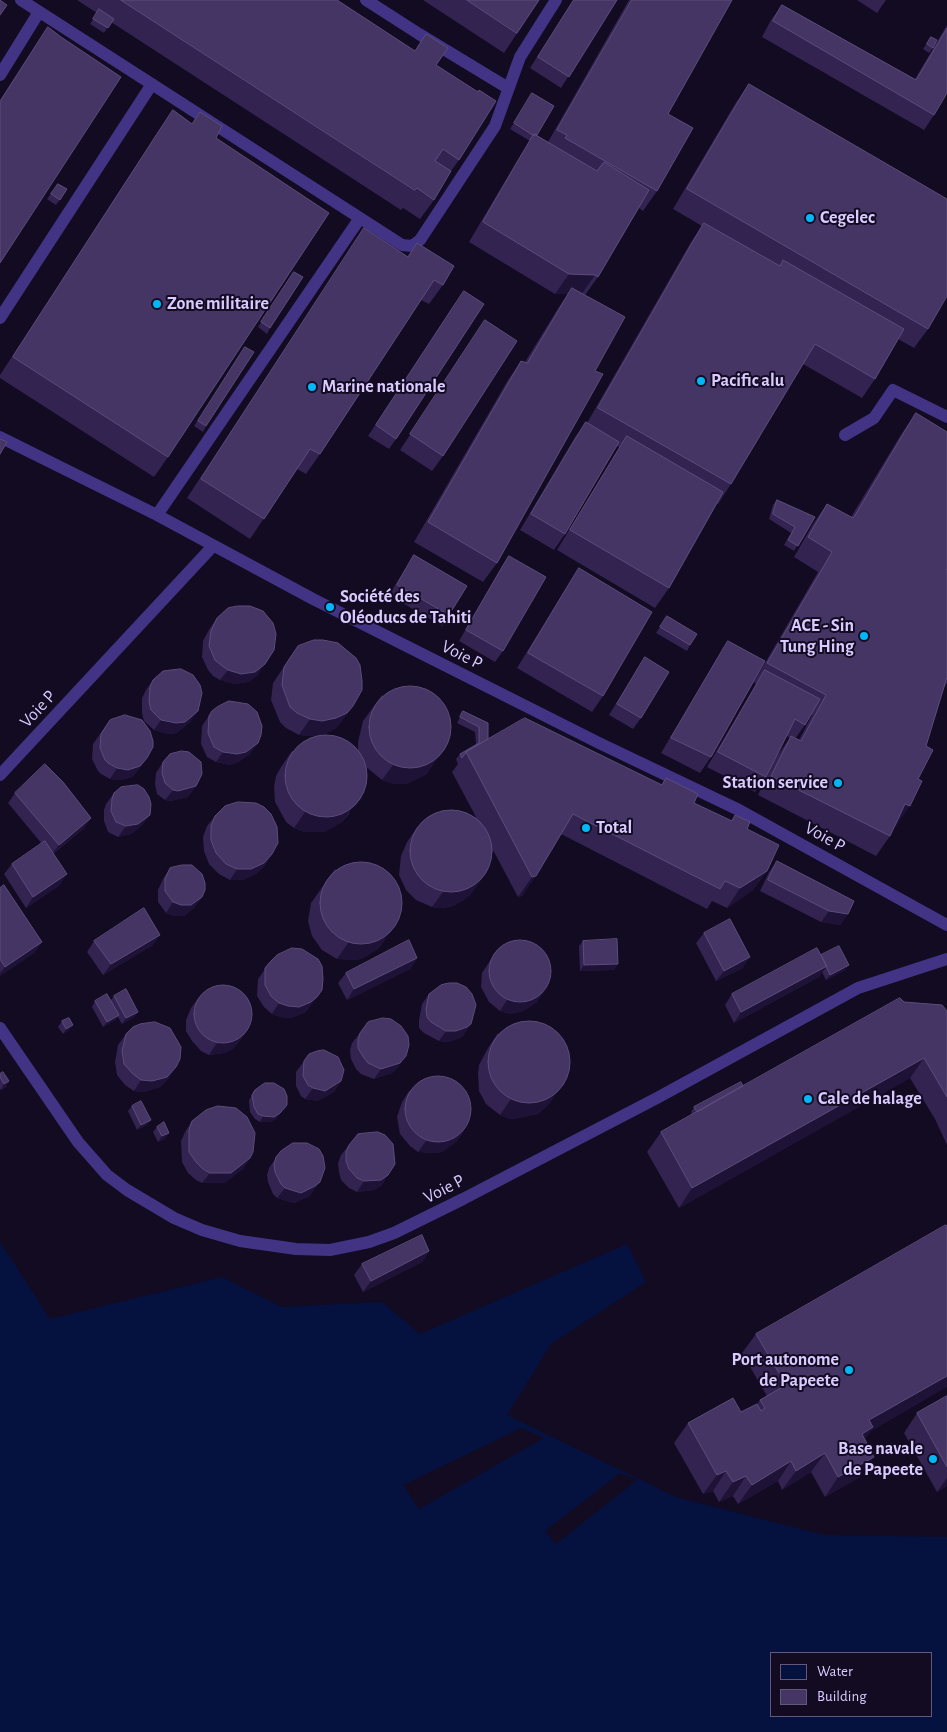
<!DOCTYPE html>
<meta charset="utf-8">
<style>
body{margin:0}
#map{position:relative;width:947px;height:1732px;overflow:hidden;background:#120b21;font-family:"Alegreya Sans",sans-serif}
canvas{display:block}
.legend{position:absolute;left:770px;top:1652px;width:162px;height:65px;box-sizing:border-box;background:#120b21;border:1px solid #62587a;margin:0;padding:6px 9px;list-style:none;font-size:15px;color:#d9cbff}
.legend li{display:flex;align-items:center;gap:10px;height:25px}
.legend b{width:25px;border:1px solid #62587a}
</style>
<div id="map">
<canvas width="947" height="1732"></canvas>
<ul class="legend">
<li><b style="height:14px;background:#051240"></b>Water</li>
<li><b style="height:14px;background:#443564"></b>Building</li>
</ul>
</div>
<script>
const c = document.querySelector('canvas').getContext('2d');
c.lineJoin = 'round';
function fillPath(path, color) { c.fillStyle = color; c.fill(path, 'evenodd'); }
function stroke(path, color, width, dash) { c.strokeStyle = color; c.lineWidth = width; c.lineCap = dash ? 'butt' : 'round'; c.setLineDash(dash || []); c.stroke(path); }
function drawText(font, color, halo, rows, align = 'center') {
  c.font = font + ' "Alegreya Sans",sans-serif'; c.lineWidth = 4; c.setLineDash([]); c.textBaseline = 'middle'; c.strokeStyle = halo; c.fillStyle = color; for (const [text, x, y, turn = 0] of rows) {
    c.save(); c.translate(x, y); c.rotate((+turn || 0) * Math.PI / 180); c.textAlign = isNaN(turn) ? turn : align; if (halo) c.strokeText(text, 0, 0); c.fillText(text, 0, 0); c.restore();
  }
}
fillPath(new Path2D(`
 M0 1242 50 1319 222 1277 282 1307 382 1302 420 1334 627 1244 646 1282 551 1344 507 1415 676 1497 824 1535 947 1537V1732H0ZM771 1653H931V1716H771Z`), '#051240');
fillPath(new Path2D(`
 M521 1428 544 1438 419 1509 403 1485Z
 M620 1473 637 1480 556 1544 545 1531Z`), '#120b21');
stroke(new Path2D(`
 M21 0 402 245 412 246 420 240 495 126 520 57 556 0
 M366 0 419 34 508 88
 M0 75 39 12
 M0 318 152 84
 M845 435 874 418 893 390 947 417
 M0 437 157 515 313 599 599 743 739 810 947 925
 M157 515 360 218
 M0 775 213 546
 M0 1028 78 1142 107 1175 127 1190 174 1218 202 1230 240 1241 296 1249 330 1250 369 1242 394 1233 463 1199 657 1098 858 988 947 959`), '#423384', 12);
fillPath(new Path2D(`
 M77 0H337L436 65 459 160 451 171 434 200 420 219 403 208 401 210 111 22 104 33 90 24 97 13Z
 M423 0H539L504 53Z
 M573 0H617L561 88 530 68Z
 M629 0H732L668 114 657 191 643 211 639 208 598 277 585 295 595 371 497 563 483 582 414 542 508 380 521 361 525 362 559 307 568 294H555L469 242 521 154 530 141 510 129 529 99 532 93 537 135 548 142Z
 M857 0H886L877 13Z
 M782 5 915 79 947 25V93L934 115 924 130 762 37 771 20Z
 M48 27 0 263V100L35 46Z
 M931 37 933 48 929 53 923 49Z
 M749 84 928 329 914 348 898 339 875 379 862 398 803 364 731 484 718 504H717L669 588 655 608 557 550 619 448V447L616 446 565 534 554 550 520 530 575 437 586 422 587 423 691 242 702 226 673 209 735 104Z
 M173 110 192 124 216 138 168 457 154 477 0 378V375L159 130Z
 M58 184 67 189 56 205 47 199Z
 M364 228 407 257 417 243 443 285 429 304 421 300 320 454 306 474 297 469 250 539 187 498 351 248Z
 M294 272 270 328 267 334 258 327Z
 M456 302 396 439 389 449 368 436Z
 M485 320 443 456 432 471 400 450Z
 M245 347 206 426 203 432 194 426Z
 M916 413 946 572H947V683L944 688 926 746 918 779 896 826 895 825 890 836 876 856 758 795 777 756 790 738 787 736 766 777 755 792 707 767 756 684 754 682 818 572 794 557 813 524 827 504 851 517 902 433ZM811 714 812 715 799 740 795 739 805 725Z
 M777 500 815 517 794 551 784 545 791 533 769 519 773 505Z
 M414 555 449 615 442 626 389 595 407 566Z
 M509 556 503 651 495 662 459 641 502 566Z
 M579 568 603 696 592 712 517 668 569 583Z
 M667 616 690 645 687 651 656 633Z
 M217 618 258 675 248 682 234 684 220 680 213 676 208 670 202 657 203 641 210 628Z
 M728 641 711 757 700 773 661 753 718 657Z
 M298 646 342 721 336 728 325 734 311 736 299 735 286 728 280 722 271 700 273 683Z
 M645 657 641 718 633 729 609 715 638 668Z
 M153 680 191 721 177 733 168 734 154 730 144 721 142 713V698L146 690Z
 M382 695 427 774 406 784H394L382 780 365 766 362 760 349 814 342 822 324 832H304L294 828 286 822 275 802 274 786 276 776 281 767 292 751H358V742L363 721Z
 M212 711 250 754 238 762 230 765 216 762 207 757 201 744 202 726Z
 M463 711 488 723V739L661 785 666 778 694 803 731 821 735 815 747 829 767 871 753 890 727 908 712 901 707 909 561 834 522 896 518 897 493 850 487 872 470 895 462 901 453 906 443 908 432 907 416 900 406 890 399 875 401 856 407 842 418 826 476 817 452 772 458 764 456 759 460 754 476 745 475 732 457 723Z
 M110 720 147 758 139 769 132 777 121 780 110 779 101 774 98 771 92 759 93 744Z
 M163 762 196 786 188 797 170 801 165 800 157 794 155 784 156 773Z
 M15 793 91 818 83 829 53 854 60 885 26 908 4 874 12 864 42 844 8 803Z
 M114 793 150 815 142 825 131 834 118 837 108 832 104 821V810L106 804Z
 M215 816 272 854 265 865 256 874 243 880H230L219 874 209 864 204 851 203 837 207 826Z
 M777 861 848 914 840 925 821 922 760 891 769 872Z
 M170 868 202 897 194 908 184 916H174L166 913 158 902V890L163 879Z
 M335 869 390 932 379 948 365 957 357 960 337 959 322 950 312 936 308 921 311 903Z
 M0 888 42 942 34 953 0 976Z
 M704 933 743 968 716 981 696 943Z
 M94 941 153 945 103 975 87 952Z
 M583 941 618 964 614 970 580 971 579 946Z
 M497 950 537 1002 523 1011 510 1014 500 1011 489 1002 481 987 482 973Z
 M821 955 845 970 826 980 822 972 819 977 734 1023 725 1005 732 994Z
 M417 958 410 969 347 1000 338 983 346 973Z
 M270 962 309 1008 304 1013 291 1018 280 1017 272 1014 264 1007 257 996 258 979Z
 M429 994 464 1035 460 1038 448 1042 439 1041 424 1033 419 1028V1020L422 1004Z
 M114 996 138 1012 134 1017 122 1024 118 1017 115 1020 103 1027 92 1007 95 1001 111 1000Z
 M199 997 247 1031 233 1049 224 1053 209 1055 201 1051 192 1041 186 1031V1020L191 1008Z
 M904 1002 947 1011V1145L935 1119 910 1078 679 1208 647 1152 661 1132 692 1115 691 1112 694 1107 743 1086Z
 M62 1021 69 1030 63 1034 58 1027Z
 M360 1033 399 1066 392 1073 374 1079 361 1074 356 1069 351 1059 350 1050 352 1043Z
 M498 1033 550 1103 538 1114 519 1118 510 1119 500 1115 486 1104 479 1091 478 1074 479 1065 488 1048Z
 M126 1034 169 1078 160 1087 144 1092 134 1091 125 1085 117 1075 115 1062 118 1045Z
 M304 1061 341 1081 334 1092 318 1101 305 1099 301 1096 296 1086V1072Z
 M0 1074 6 1087 1 1090 0 1089Z
 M255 1090 287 1105 276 1119 270 1122H260L255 1119 250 1112 249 1100Z
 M409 1091 464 1130 457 1141 442 1152 434 1153 418 1152 410 1146 400 1134 397 1117 402 1102Z
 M132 1106 147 1125 137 1130 128 1111Z
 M192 1121 250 1158 243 1169 224 1183H202L196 1180 188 1173 182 1162 181 1141 185 1132Z
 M157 1127 165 1139 158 1142 153 1132Z
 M349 1145 388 1175 381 1186 374 1190 357 1192 349 1188 341 1180 339 1172 338 1163 341 1155Z
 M281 1151 312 1193 308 1197 294 1203 277 1198 273 1194 268 1182 267 1175 269 1168Z
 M429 1251 422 1262 363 1292 354 1275 362 1264Z
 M756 1334 870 1432 864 1439 860 1477 825 1497 811 1472 782 1490 778 1481 738 1504 733 1496 719 1502 713 1491 703 1494 674 1443 688 1423 741 1412 757 1404 760 1400 767 1396 742 1353Z
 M947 1396V1486L937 1492 904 1433 917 1413Z`), '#332351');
fillPath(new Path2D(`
 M569 274 595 275 581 295 572 288 568 294H555Z
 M265 664 258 675 248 682 234 684 220 680 228 670Z
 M353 706 342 721 336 728 325 734 311 736 299 735 310 719Z
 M198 711 191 721 177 733 168 734 154 730 161 720Z
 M258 743 250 754 238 762 230 765 216 762 223 752Z
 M147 758 139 769 132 777 121 780 110 779 117 768Z
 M438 758 427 774 406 784H394L382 780 393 765Z
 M196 786 188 797 170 801 165 800 173 790Z
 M359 799 342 822 324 832H304L294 828 305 812Z
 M905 804 910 806 896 826 892 824Z
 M150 815 142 825 131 834 118 837 126 826Z
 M91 818 83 829 51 855 59 845Z
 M272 854 265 865 256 874 243 880H230L237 869Z
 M767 871 753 890 727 908 740 888Z
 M487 872 470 895 462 901 453 906 443 908 432 907 443 892Z
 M67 874 60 885 26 908 33 897Z
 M536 876 522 896 518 897 532 877Z
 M202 897 194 908 184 916H174L166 913 173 902Z
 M829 911 848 914 840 925 821 922Z
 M390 932 379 948 365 957 357 960 337 959 348 943Z
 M160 935 153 945 103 975 111 964Z
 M42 942 34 953 0 976V973L5 967Z
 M750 957 743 968 716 981 724 971Z
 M417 958 410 969 347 1000 354 989Z
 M618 964 614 970 580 971 584 965Z
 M849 965 845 970 826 980 830 975Z
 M827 966 819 977 734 1023 741 1012Z
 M544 992 537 1002 523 1011 510 1014 500 1011 507 1000Z
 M317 997 309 1008 304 1013 291 1018 280 1017 272 1014 279 1003Z
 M138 1012 134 1017 122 1024 126 1018Z
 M119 1015 115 1020 103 1027 107 1022Z
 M471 1024 464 1035 460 1038 448 1042 439 1041 446 1031Z
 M73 1025 69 1030 63 1034 66 1029Z
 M247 1031 233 1049 224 1053 209 1055 216 1044Z
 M406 1056 399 1066 392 1073 374 1079 381 1069Z
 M924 1058 910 1078 679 1208 692 1188Z
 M176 1067 169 1078 160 1087 144 1092 134 1091 141 1080Z
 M9 1081 6 1087 1 1090 4 1084Z
 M341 1081 334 1092 318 1101 305 1099 313 1088Z
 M561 1087 550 1103 538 1114 519 1118 510 1119 500 1115 511 1099Z
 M287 1105 276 1119 270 1122H260L263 1116Z
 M151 1120 147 1125 137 1130 141 1125Z
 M464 1130 457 1141 442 1152 434 1153 418 1152 426 1141Z
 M169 1133 165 1139 158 1142 162 1136Z
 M250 1158 243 1169 224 1183H202L210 1173Z
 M388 1175 381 1186 374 1190 357 1192 364 1181Z
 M320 1182 312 1193 308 1197 294 1203 277 1198 285 1188Z
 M429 1251 422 1262 363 1292 371 1281Z
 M947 1376V1387L870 1432 859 1447 848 1454 869 1420Z
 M825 1453 811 1472 782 1490 796 1471Z
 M874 1457 860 1477 825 1497 838 1477Z
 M791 1461 778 1481 738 1504 752 1485Z
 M726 1471 713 1491 703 1494 717 1475Z
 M746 1476 733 1496 719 1502 733 1482Z
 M947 1478V1486L937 1492Z`), '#1e1236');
const building = new Path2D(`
 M0 0 7 5 0 15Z
 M121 0H337L415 51 426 34 448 48 436 65 478 92 479 90 496 101 459 160 443 149 435 161 451 171 434 200 417 188 415 190Z
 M467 0H539L517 33Z
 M574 0H617L569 77 538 57Z
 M632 0H732L668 114 693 128 657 191 565 138 567 135 557 130Z
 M782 5 916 80 947 28V93L934 115 773 21Z
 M99 9 114 19 108 28 93 19Z
 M48 27 61 37 121 77 0 263V102Z
 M931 37 937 40 933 48 927 44Z
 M749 84 947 199V296L928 329 687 189Z
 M532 93 554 106 537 135 534 134V136L514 123Z
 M173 110 192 124 200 112 222 126 216 138 329 213 168 457 13 357Z
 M534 134 597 171 604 162 649 190 598 277 595 275 569 274 483 222Z
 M58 184 67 189 60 200 51 194Z
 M704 223 780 266 783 260 904 329 875 379 815 344 731 484 598 408Z
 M364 228 408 257 417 243 454 266 443 285 434 280 320 454 310 449 264 519 201 479Z
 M294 272 303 277 270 328 261 322Z
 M572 288 625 317 595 371 603 374 497 563 428 522 521 361 527 363Z
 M464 291 484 304 396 439 376 425Z
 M485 320 517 341 443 456 410 434Z
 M245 347 254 352 206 426 198 421Z
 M916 413 947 432V567L946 572H947V677L926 746 933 750 918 779 922 781 910 806 905 804 890 836 771 776 791 736 801 741 826 695 767 663 832 552 808 537 827 504 853 518Z
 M586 422 619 442 565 534 531 514Z
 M627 436 723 492 669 588 570 530Z
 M0 439 7 442 0 454Z
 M777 500 815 517 798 546 788 540 795 527 773 514Z
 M414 555 467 586 449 615 397 585Z
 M509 556 546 577 503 651 466 630Z
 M579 568 652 612 603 696 528 653Z
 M238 606H250L263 611 273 623 276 634 274 650 265 664 255 672 241 674 228 670 221 665 215 660 209 646 211 631 217 618 228 608Z
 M667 616 697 634 690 645 660 627Z
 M314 640H323L338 643 356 658 360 665 362 681V690L353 706 347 713 336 718 322 721 310 719 297 713 290 707 282 685 284 667 298 646Z
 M728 641 765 661 711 757 671 738Z
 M645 657 669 672 641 718 617 704Z
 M181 669 193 675 200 685 202 693 198 711 185 722 176 723 161 720 151 710 149 702 150 687 153 680 163 671 171 670Z
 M765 670 820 699 805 725 795 719 766 777 718 752Z
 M369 727a41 41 0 1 1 82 0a41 41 0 1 1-82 0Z
 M229 701 248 704 257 712 262 726 261 735 258 743 246 752 237 754 223 752 214 747 208 733 209 716 212 711 217 707Z
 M463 711 488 723V739L466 752 462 758 460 754 479 743V727L460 717Z
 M125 715 142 720 150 731 153 741V747L147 758 140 766 128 770 117 768 108 763 105 760 100 748 101 734 110 720Z
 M525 718 662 785 666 778 698 794 694 803 732 821 735 815 750 822 747 829 779 845 767 871 740 888 725 881 720 889 573 814 536 876 532 877 466 752Z
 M285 776a41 41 0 1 1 82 0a41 41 0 1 1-82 0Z
 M182 751 189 752 201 762 202 774 196 786 178 791 173 790 165 783 162 773 163 762 170 754Z
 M45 764 63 782 91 818 59 845 15 793Z
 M138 785 144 789 149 797 151 804 150 815 138 824 126 826 116 822 111 811 112 799 114 793 121 787Z
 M238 802 256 803 264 807 271 814 277 827 278 843 272 854 264 863 251 869H237L226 864 216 853 211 840V826L215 816 225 806Z
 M410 851a41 41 0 1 1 82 0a41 41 0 1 1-82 0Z
 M45 841 67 874 33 897 12 864Z
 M777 861 854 901 848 914 829 911 768 880Z
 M320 903a41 41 0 1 1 82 0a41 41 0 1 1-82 0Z
 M182 865H192L202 874 205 883V890L202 897 191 905H181L173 902 165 891V879L170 868Z
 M4 885 42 942 5 967 0 959V888Z
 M144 908 160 935 111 964 94 941Z
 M730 919 750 957 724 971 704 933Z
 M617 939 618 964 584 965 583 941Z
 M489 971a31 31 0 1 1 62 0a31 31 0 1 1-62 0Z
 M409 940 417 958 354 989 346 973Z
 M839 946 849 965 830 975 821 955Z
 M292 948 302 949 318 959 322 966 323 979 322 990 317 997 311 1002 299 1007 288 1006 279 1003 271 996 265 985V968L270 962 277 955Z
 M817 948 827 966 741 1012 732 994Z
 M449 983H457L466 987 472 994 476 1005 471 1024 467 1027 456 1031H446L431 1022 427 1017 426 1009 429 994 441 985Z
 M194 1014a29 29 0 1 1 58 0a29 29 0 1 1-58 0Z
 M126 989 138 1012 126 1018 114 996Z
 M107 994 119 1015 107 1022 95 1001Z
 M900 998 904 1002 942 1005 947 1011V1097L924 1058 692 1188 661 1132Z
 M69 1018 73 1025 66 1029 62 1021Z
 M383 1018 391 1019 401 1026 408 1036 409 1045 406 1056 400 1063 381 1069 368 1063 364 1058 358 1048V1040L360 1033 368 1022Z
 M488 1062a41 41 0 1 1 82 0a41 41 0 1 1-82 0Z
 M155 1022 170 1028 181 1047 180 1059 176 1067 167 1077 152 1081 141 1080 133 1074 124 1064 122 1051 126 1034 133 1027 140 1024Z
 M324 1050 338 1057 344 1070 341 1081 325 1091 313 1088 308 1085 303 1076 304 1061 309 1054 317 1051Z
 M3 1072 9 1081 4 1084 0 1077V1074Z
 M405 1109a33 33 0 1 1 66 0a33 33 0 1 1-66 0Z
 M741 1082 743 1086 697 1112 694 1107Z
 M265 1083H274L284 1089 287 1096V1105L280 1113 274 1117 263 1116 258 1114 254 1107 252 1095 255 1090Z
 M141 1101 151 1120 141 1125 132 1106Z
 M218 1106 236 1108 247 1117 255 1133 253 1152 250 1158 231 1173H210L203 1169 196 1162 189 1152V1130L192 1121 206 1110Z
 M164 1122 169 1133 162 1136 157 1127Z
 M378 1132 385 1135 393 1144 395 1164 388 1175 381 1180 364 1181 357 1178 349 1169 346 1161V1152L349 1145 358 1134Z
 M293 1143H307L319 1149 323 1156 325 1168 320 1182 315 1186 301 1193 285 1188 281 1184 275 1172 274 1164 276 1157 281 1151Z
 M946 1225 947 1226V1376L869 1420 873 1427 862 1434 874 1457 838 1477 825 1453 796 1471 791 1461 752 1485 746 1476 733 1482 726 1471 717 1475 688 1423 733 1398 741 1412 757 1404 761 1411 765 1408 760 1400 786 1385 756 1334Z
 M422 1235 429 1251 371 1281 362 1264Z
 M947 1396V1467L917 1413Z`);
fillPath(building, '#443564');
stroke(building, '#5c4c7c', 1);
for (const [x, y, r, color] of [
 [810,218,5,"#00b8f6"],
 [157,304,5,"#00b8f6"],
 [701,381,5,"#00b8f6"],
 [312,387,5,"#00b8f6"],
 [330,607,5,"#00b8f6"],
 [864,636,5,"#00b8f6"],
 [838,783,5,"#00b8f6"],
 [586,828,5,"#00b8f6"],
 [808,1099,5,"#00b8f6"],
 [849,1370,5,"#00b8f6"],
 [933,1459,5,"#00b8f6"]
]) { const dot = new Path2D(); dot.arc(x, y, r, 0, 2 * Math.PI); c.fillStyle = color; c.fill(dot); stroke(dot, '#120b21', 2); }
drawText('bold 18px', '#d9cbff', '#120b21', [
 ["Cegelec",820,218],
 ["Zone militaire",167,304],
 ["Pacific alu",711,381],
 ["Marine nationale",322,387],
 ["Société des",340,597],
 ["Oléoducs de Tahiti",340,618],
 ["ACE - Sin",854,626,"right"],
 ["Tung Hing",854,647,"right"],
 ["Station service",828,783,"right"],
 ["Total",596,828],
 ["Cale de halage",818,1099],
 ["Port autonome",839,1360,"right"],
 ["de Papeete",839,1381,"right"],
 ["Base navale",923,1449,"right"],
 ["de Papeete",923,1470,"right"]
], 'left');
drawText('18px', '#d9cbff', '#120b21', [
 ["Voie P",462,655,27],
 ["Voie P",38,709,-47],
 ["Voie P",825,837,29],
 ["Voie P",444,1189,-27]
]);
</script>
